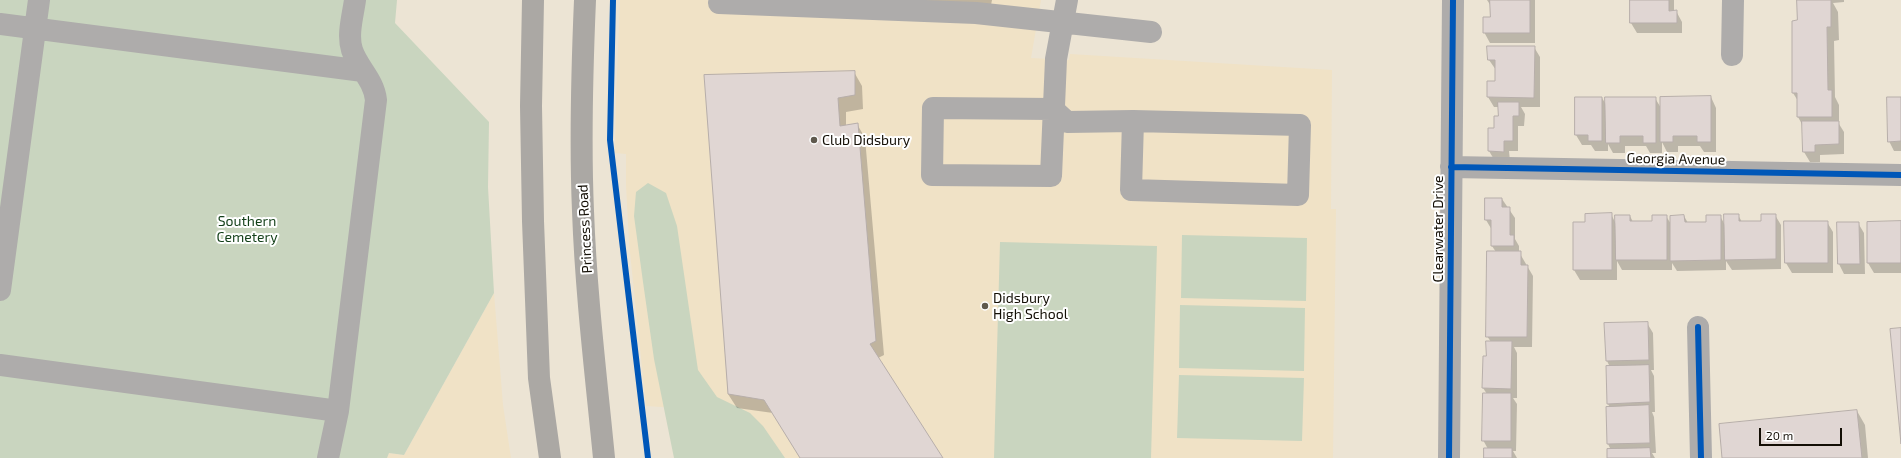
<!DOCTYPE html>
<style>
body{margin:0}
#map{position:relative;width:1901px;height:458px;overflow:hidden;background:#ece4d4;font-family:"Exo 2",sans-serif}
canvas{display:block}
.scale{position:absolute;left:1759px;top:428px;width:83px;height:18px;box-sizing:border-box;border:2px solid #130e05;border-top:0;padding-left:5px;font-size:12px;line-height:14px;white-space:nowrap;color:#130e05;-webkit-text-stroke:3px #fff;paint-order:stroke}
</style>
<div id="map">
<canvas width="1901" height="458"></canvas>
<div class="scale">20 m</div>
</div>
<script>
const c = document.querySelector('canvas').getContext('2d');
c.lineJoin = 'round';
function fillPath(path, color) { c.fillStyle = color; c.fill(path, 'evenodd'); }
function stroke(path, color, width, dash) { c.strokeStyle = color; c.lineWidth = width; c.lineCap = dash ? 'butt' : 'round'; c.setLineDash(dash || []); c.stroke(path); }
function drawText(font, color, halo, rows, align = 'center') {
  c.font = font + ' "Exo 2",sans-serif'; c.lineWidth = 4; c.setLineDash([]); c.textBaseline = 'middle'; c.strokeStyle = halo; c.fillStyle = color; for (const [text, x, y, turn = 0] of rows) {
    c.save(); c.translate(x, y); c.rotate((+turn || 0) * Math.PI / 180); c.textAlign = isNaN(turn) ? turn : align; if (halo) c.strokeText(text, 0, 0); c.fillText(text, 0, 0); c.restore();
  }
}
fillPath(new Path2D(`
 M620 0H1041L1031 58 1069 60 1070 54 1332 70 1331 209H1336L1333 458H759L723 411 646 406 629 243 626 185V154L615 153 616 100Z
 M494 293 503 405 511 458H387L389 453 404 455Z`), '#f0e2c6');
fillPath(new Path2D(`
 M0 0H397L395 23 489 122 488 187 494 293 404 455 389 453 387 458H0Z
 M648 183 666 193 677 226 698 370 717 397 750 413 763 426 785 458H674L654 359 643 282 634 216 636 192Z
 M1182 235 1307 238 1306 301 1181 298Z
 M1000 242 1157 246 1151 458H994Z
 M1180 305 1305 308 1304 371 1179 368Z
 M1179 375 1304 378 1302 441 1177 438Z`), '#c9d5bf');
fillPath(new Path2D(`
 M906 0H992L991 5Z
 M1487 0H1535V43H1490L1484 32 1491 18V6Z
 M1631 0H1674V12L1676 11 1682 22V33H1637L1631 23Z
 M1798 0H1844V2L1833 3 1838 12 1839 40 1834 41 1835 97 1839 105V124L1844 132V154L1820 155V162H1810L1804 152 1803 126 1798 117V101L1793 93Z
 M1488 47H1534L1540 57V107H1521L1525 114 1524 126H1518V151H1509L1510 161H1495L1489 151V129H1495L1499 117V107H1494L1488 97 1496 82V70L1489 60Z
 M854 72 862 86 863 109 846 112V126L857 124 865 138 884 355 878 358 942 458H800L773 413 737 408 728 394 705 76Z
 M1711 97 1716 108V152H1704L1700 146H1678V152H1667L1662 142V153H1650L1646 146H1625V153H1613L1608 144V151H1595L1591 145H1582L1576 135V98H1602L1607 106 1655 98 1661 108Z
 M1901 98V151H1894L1889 141Z
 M1502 199 1515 218V239L1519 246V252L1533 276 1532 347H1514L1517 353V398H1513L1517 404 1516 451H1513L1517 458H1485L1488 449 1483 440 1487 394 1483 388 1484 357H1487L1491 342 1487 336 1496 252 1492 246V230L1486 220Z
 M1611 214 1616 224 1630 216 1633 222H1653L1666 216 1671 224 1684 216 1688 223H1707L1720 216 1725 225 1738 215 1742 222H1762L1775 215 1781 225V269L1732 270 1726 261V270L1677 271 1672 263V270H1622L1617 261V280H1580L1574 270 1586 223Z
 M1785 222H1827L1833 232V273H1792L1786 263Z
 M1901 222V273H1874L1868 263Z
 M1858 223 1864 233 1865 274H1844L1839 264Z
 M1647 323 1653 333 1654 370H1651L1654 376 1655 412H1652L1654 417 1656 453H1652L1655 458H1608L1611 450 1608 444 1607 408H1610L1608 404 1610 367 1607 361 1605 324Z
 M1857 411 1865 425 1868 458H1723Z`), '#0003');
const building = new Path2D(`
 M1490 0H1530V33H1483V17H1490Z
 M1630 0H1669V11L1677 10V23H1630Z
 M1797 0H1831V27H1827L1828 90H1832V117H1797V93H1792V21L1797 20Z
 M1487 46H1535L1534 98 1487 97V81H1495V60H1488Z
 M855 71V95L838 98 840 126 858 123 876 341 870 344 943 458H800L764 400 728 394 704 75Z
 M1711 96V142H1697V136H1673V142H1660V97Z
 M1575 97H1602V141H1588V135H1575Z
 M1605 97H1656V143H1643V136H1620V143H1606Z
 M1887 97H1901V141L1888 142Z
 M1498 102H1519V116H1513V141H1504V152L1488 151V128H1494V116H1498Z
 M1802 121H1839V144L1815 145V152H1803Z
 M1485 198H1502V207H1510V235H1514V246H1491V220H1485Z
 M1612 213V270H1573V222H1585V214Z
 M1724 214H1739V221H1761V214H1776V259L1725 260Z
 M1615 215H1630V221H1652V215H1667V260H1616Z
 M1684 215 1685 222H1706V215H1721V260L1670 261V216Z
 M1784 221H1828V263H1785Z
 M1901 221V263H1867V222Z
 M1837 222H1859L1860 264H1838Z
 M1487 251H1521V265H1528L1527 337H1486Z
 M1648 322 1649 360 1606 361 1604 323Z
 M1901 328V444L1890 329Z
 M1486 341H1512L1511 389 1482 388 1483 356H1486Z
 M1649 365 1650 402 1607 404 1606 366Z
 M1483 393H1511V441H1482Z
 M1649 405 1650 443 1607 444 1606 407Z
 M1857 410 1862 458H1722L1719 424Z
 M1484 448H1512V458H1484Z
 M1650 448 1651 458H1607V449Z`);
fillPath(building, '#e0d6d3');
stroke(building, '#b7aeaa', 1);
stroke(new Path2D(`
 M1067 0 1056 59 1051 176 932 175 933 108 1053 109 1067 122 1133 121
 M719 3 976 13 1151 32
 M0 24 363 71
 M1732 55 1733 0
 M1133 121 1300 125 1298 195 1131 190Z
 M1451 167 1901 175
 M0 290 39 0
 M1698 327 1701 458
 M0 365 338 411
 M328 458 338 411 376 100C374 80 358 68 352 50 347 35 353 15 355 0
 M1449 458 1453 0`), '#aeacab', 22);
stroke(new Path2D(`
 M533 0 531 106 533 221 539 378 550 458
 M585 0C582 70 580 141 583 211 586 294 596 376 604 458`), '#aba8a4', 22);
stroke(new Path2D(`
 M613 0 610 140 648 458
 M1451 167 1901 175
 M1698 327 1701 458
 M1449 458 1453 0`), '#0057b8', 6);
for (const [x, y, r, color] of [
 [814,140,4,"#5f594d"],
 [985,306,4,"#5f594d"]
]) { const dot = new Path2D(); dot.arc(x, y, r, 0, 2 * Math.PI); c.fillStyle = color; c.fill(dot); stroke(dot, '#fff', 1.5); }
drawText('14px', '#130e05', '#fff', [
 ["Club Didsbury",822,140],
 ["Didsbury",993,298],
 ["High School",993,314]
], 'left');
drawText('14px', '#130e05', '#fff', [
 ["Georgia Avenue",1676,159,1],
 ["Princess Road",585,229,-93],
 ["Clearwater Drive",1438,229,-90]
]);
drawText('14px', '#123f18', '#fff', [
 ["Southern",247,221],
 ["Cemetery",247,237]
]);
</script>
